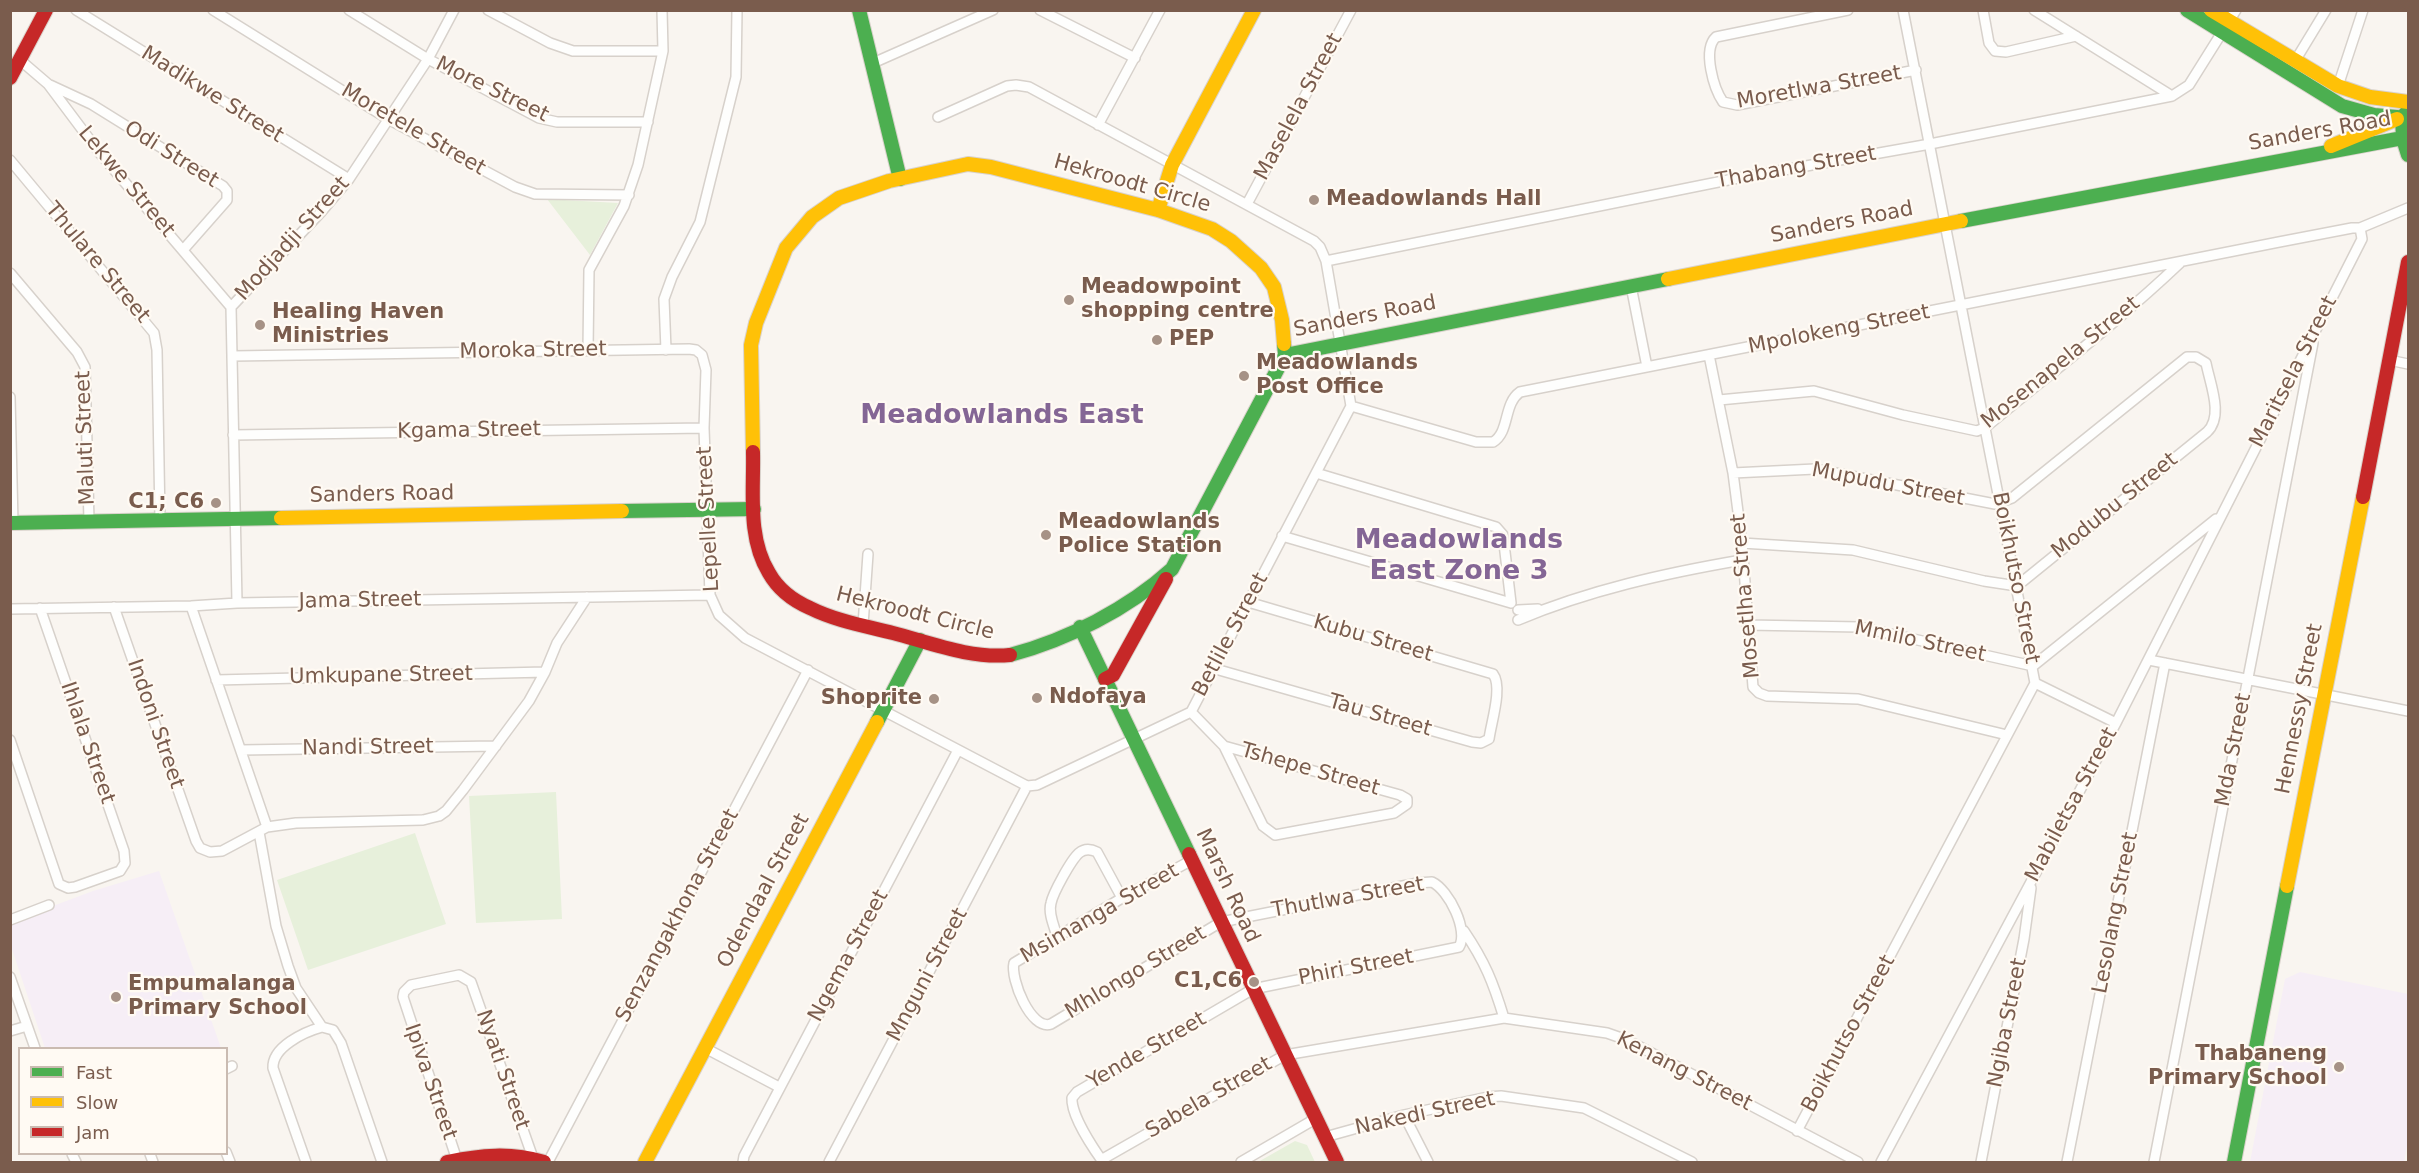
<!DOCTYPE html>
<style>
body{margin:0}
#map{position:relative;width:2419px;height:1173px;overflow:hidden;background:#f9f5f0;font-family:"DejaVu Sans",sans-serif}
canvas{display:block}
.frame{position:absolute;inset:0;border:12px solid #7a5c4d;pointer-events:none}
.legend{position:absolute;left:18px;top:1047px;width:210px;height:108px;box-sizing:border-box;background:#fffaf3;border:2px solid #cabbb1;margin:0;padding:8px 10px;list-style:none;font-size:18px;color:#7a5c4d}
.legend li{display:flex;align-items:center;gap:12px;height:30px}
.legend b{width:30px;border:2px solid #cabbb1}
</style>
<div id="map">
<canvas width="2419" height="1173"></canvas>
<div class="frame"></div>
<ul class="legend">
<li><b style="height:8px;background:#4caf50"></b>Fast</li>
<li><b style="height:8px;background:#ffc107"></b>Slow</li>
<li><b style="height:8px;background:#c62828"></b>Jam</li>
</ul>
</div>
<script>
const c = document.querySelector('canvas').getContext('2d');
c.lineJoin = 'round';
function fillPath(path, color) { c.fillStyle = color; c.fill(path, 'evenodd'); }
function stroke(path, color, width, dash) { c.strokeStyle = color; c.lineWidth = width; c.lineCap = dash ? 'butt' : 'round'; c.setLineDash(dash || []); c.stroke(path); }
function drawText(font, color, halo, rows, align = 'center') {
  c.font = font + ' "DejaVu Sans",sans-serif'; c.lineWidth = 4.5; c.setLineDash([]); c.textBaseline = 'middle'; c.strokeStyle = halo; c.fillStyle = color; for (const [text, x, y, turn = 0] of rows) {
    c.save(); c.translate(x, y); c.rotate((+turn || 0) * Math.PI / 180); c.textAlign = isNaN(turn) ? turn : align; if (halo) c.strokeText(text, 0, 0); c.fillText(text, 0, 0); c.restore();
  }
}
fillPath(new Path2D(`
 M159 871 221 1048H45L11 946 10 922 93 891Z
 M2300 972 2408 994V1140L2404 1162H2250L2285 979Z`), '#f6eef6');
fillPath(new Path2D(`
 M547 199 618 203 590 255Z
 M556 792 562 919 476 923 469 796Z
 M415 833 446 924 308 970 277 880Z
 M1295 1141 1307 1145 1315 1162H1258Z`), '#e7f0db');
const street = new Path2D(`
 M76 10 349 179
 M213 10 388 119 515 187 535 194 629 195
 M349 10 428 59 539 118 557 122H648
 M488 10 550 43 573 51H663
 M1040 10 1135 58
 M1848 10 1716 37C1702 50 1714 89 1723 102L1737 105 1916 70
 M1983 10 1989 43 1995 51 2006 52 2076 36
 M2034 10 2172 96
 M20 60 48 84 99 152 231 307
 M2295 61 2326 10
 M873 63 993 10
 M50 85 91 104 223 186 227 191V200L183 250
 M2338 86 2363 10
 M1098 125 1160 10
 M10 160 154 333 157 350 160 520
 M1247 204 1351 10
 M1326 261 1733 179 1930 144 2172 96 2189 85 2236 10
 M10 273 77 352 85 367 89 521
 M1631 286 1647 367
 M588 350 589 270 624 206 638 165 663 51 662 10
 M666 350 664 299 672 277 700 222 736 77 737 10
 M1709 355 1733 473 1742 543 1753 687 1759 693 1767 696 1858 699 2007 735
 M233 356 689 349 696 350 702 355 706 370 704 428 710 595 719 615 745 638 1027 786 1037 785 1191 712 1351 406 1326 261 1320 247 1314 241 1029 87 1016 85 1007 86 938 117
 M2389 360 2408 364
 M10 397 13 523
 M1719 400 1814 391 1903 415 1977 431 1986 427C2051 373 2119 321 2180 263
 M1351 406 1476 442H1493C1510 432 1503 404 1520 392L2279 242 2352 228H2360L2408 208
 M233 435 704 428
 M1733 473 1815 469 1995 504 2012 498 2187 357H2196L2206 363C2210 384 2224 416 2207 432L2017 586 1984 581 1853 550 1742 543
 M1282 536 1511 603 1503 535 1496 527 1316 473
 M237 603 231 307 321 212 349 179 428 59 454 10
 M191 606 267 827
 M114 607 196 841 200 848 210 852 222 851 267 827 296 823 423 820 439 816 446 811 463 790 529 701 545 672 557 643 587 597
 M10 609 191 606 237 603 710 595
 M1518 610 1538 609
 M1518 620C1589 590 1666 573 1742 560
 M863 625 868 554
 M1747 625 1860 627 2033 666 2216 519
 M2149 660 2408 711
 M1212 668 1472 742 1481 743 1489 739C1491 723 1503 687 1493 674L1248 602
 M216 680 545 672
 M2035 683 2116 723
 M1191 712 1224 746 1400 795 1407 799V804L1394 813 1275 835 1263 826 1224 746
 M10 740 59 884 68 888 75 887 120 871 125 863 124 851 40 608
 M241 750 496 746
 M259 832 276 926 288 966 296 988 322 1027
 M10 920 49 905
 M1464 931C1485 962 1493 982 1504 1018
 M1057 936C1054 926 1048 913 1051 903 1053 893 1071 860 1079 853 1085 848 1091 849 1097 852L1122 898
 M10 977 35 1048
 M10 1031 27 1026
 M705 1048 779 1087
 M226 1069 232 1066
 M1404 1115 1428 1162
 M1797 1131 2035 683 1903 10
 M1325 1137 1404 1115 1488 1097 1501 1096 1584 1108 1692 1162
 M226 1152 230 1162
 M72 1154 76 1162
 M150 1154 153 1162
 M457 1160 403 997 404 992 411 985 459 975 471 982 533 1158
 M1101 1160 1285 1055 1504 1018 1607 1033 1627 1040 1858 1162
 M306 1162 273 1068C272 1047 304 1032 322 1027L333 1030 341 1043 382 1162
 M548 1162 808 670
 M743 1162 744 1156 958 750
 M829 1162 1027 786
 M1103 1162C1093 1148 1071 1115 1072 1098L1077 1092 1253 989 1459 947C1469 931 1449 890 1432 882L1418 883 1221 922 1051 1024C1031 1031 1010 979 1014 963L1122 898 1192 860
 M1241 1162 1315 1119
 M1881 1162 2116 723 2362 239 2360 228
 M1981 1162 2024 939 2031 888
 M2067 1162 2165 663
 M2154 1162 2313 343`);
const fast = new Path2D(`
 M859 10 900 179
 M2187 10 2342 106 2374 115 2408 118
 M2407 112 2402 117 2403 139 2408 155
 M1961 221 2408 137
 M1285 355 1668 279
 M622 511 754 509
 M10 523 281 518
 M1080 627 1189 854
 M1010 655C1067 640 1128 609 1172 569L1285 355 1284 344
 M877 722 920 640
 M2234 1162 2287 886`);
const slow = new Path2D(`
 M2211 10 2338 86 2370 97 2408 102
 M2331 146 2397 119
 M968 164 991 167 1158 210 1212 229 1231 241 1261 268 1274 287 1282 320 1284 344
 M1158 210 1172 165 1254 10
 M1668 279 1961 221
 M753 452 751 345 756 323 786 248 812 217 839 198 889 181 968 164
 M281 518 622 511
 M2287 886 2363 497
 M645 1162 877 722`);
const jam = new Path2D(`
 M10 78 46 10
 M753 452C754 492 747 537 769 573 778 589 794 601 810 608 836 621 866 626 893 633 931 643 971 659 1010 655
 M2363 497 2408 262
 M1105 679 1113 675 1166 579
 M1189 854 1337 1162
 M447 1162C480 1155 511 1152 544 1162`);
stroke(street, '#d7d1cb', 12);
stroke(fast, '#d9d2cb', 16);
stroke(slow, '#d9d2cb', 16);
stroke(jam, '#d9d2cb', 16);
stroke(street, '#fefefd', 9);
stroke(fast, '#4caf50', 14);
stroke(slow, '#ffc107', 14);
stroke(jam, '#c62828', 14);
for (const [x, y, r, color] of [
 [1314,200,6,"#a69286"],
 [1069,300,6,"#a69286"],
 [260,325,6,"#a69286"],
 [1157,340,6,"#a69286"],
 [1244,376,6,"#a69286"],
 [216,503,6,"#a69286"],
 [1046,535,6,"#a69286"],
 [1037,698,6,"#a69286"],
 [934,699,6,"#a69286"],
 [1254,982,6,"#a69286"],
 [116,997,6,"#a69286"],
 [2339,1067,6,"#a69286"]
]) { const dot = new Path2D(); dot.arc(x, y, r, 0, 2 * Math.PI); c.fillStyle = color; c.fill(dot); stroke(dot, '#fffaf3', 2); }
drawText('21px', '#7a5c4d', '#fffaf3', [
 ["Moretlwa Street",1819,88,-10],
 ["More Street",492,90,26],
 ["Madikwe Street",212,95,32],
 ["Maselela Street",1299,107,-62],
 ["Moretele Street",413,130,30],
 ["Sanders Road",2320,132,-10],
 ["Odi Street",171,155,32],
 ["Thabang Street",1796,168,-10],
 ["Lekwe Street",126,182,50],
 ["Hekroodt Circle",1132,184,16],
 ["Sanders Road",1842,223,-11],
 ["Modjadji Street",293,239,-48],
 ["Thulare Street",97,263,50],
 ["Sanders Road",1365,317,-11],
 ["Mpolokeng Street",1839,330,-11],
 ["Moroka Street",533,351,-1],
 ["Mosenapela Street",2061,363,-39],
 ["Maritsela Street",2294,372,-63],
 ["Kgama Street",469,431,-1],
 ["Maluti Street",86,438,-92],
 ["Mupudu Street",1888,485,11],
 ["Sanders Road",382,495,-1],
 ["Modubu Street",2115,506,-39],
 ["Lepelle Street",709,519,-93],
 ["Boikhutso Street",2015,578,79],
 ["Mosetlha Street",1746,596,-95],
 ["Jama Street",360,601,-1],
 ["Hekroodt Circle",915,614,14],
 ["Betlile Street",1231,635,-62],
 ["Kubu Street",1373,639,16],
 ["Mmilo Street",1920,642,12],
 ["Umkupane Street",381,676,-1],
 ["Hennessy Street",2300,709,-79],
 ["Tau Street",1380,716,16],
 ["Indoni Street",155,724,71],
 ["Ihlala Street",87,743,71],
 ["Nandi Street",368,748,-1],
 ["Mda Street",2234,750,-79],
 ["Tshepe Street",1310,770,16],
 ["Mabiletsa Street",2072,805,-62],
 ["Marsh Road",1227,886,65],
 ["Odendaal Street",764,891,-62],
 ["Thutlwa Street",1348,898,-10],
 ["Lesolang Street",2116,913,-79],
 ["Msimanga Street",1100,914,-30],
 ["Senzangakhona Street",678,916,-62],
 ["Ngema Street",849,956,-62],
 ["Phiri Street",1356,968,-11],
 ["Mhlongo Street",1136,973,-31],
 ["Mnguni Street",928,975,-62],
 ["Ngiba Street",2008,1023,-79],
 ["Boikhutso Street",1849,1034,-62],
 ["Yende Street",1147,1051,-30],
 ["Nyati Street",502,1070,71],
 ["Kenang Street",1684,1072,27],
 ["Ipiva Street",430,1082,71],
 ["Sabela Street",1209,1098,-30],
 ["Nakedi Street",1425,1114,-12]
]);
drawText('bold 21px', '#7a5c4d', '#fffaf3', [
 ["Meadowlands Hall",1326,200],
 ["Meadowpoint",1081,288],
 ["shopping centre",1081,312],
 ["Healing Haven",272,313],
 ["Ministries",272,337],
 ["PEP",1169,340],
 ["Meadowlands",1256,364],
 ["Post Office",1256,388],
 ["C1; C6",204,503,"right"],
 ["Meadowlands",1058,523],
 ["Police Station",1058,547],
 ["Ndofaya",1049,698],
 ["Shoprite",922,699,"right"],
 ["C1,C6",1242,982,"right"],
 ["Empumalanga",128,985],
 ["Primary School",128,1009],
 ["Thabaneng",2327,1055,"right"],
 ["Primary School",2327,1079,"right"]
], 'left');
drawText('bold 27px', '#846695', '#fffaf3', [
 ["Meadowlands East",1002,416],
 ["Meadowlands",1459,541],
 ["East Zone 3",1459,572]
]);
</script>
